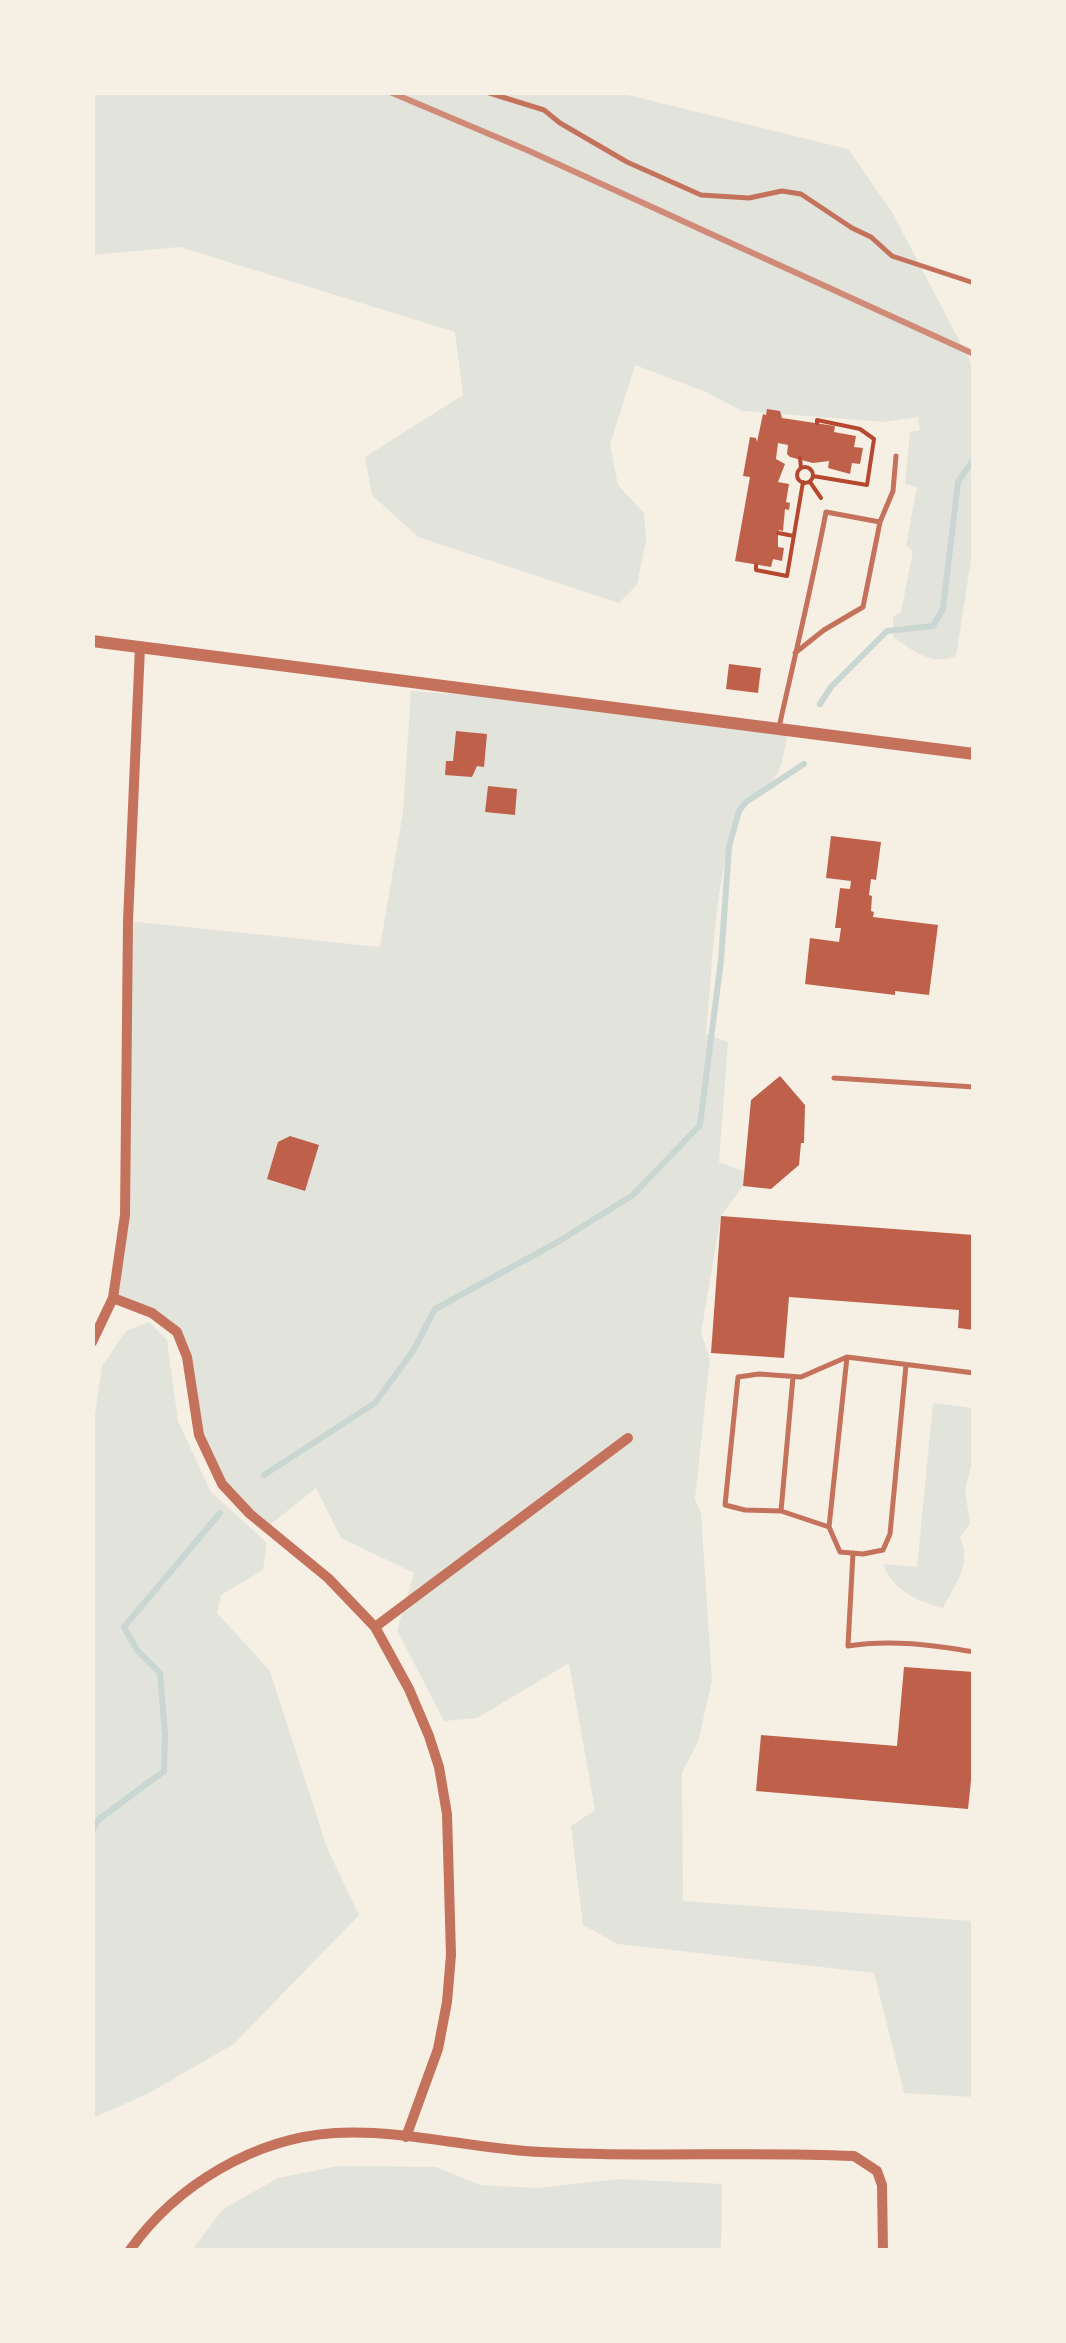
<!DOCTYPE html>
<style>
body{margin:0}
#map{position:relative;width:1066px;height:2343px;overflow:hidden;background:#f6efe4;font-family:"Open Sans",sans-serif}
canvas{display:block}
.frame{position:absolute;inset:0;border:95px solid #f6efe4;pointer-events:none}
</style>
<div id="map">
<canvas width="1066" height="2343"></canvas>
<div class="frame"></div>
</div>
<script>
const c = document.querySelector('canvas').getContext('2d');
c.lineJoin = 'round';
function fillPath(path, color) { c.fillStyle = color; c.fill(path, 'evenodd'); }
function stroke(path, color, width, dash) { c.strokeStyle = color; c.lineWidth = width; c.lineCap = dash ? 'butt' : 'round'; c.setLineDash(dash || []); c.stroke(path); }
fillPath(new Path2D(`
 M93 93H620L848 149 892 212 973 367V547L956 656C930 666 914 651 893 637V617L901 612 913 551 906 546 917 487 905 484 910 432 920 430 918 417 884 422 742 411 706 392 635 365 610 445 618 485 644 513 646 541 637 585 619 603 418 537 372 495 365 457 463 395 455 332 180 247 93 255Z
 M411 691 563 702 788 732C785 744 783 766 776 776 765 792 746 793 738 813 714 882 713 962 706 1034L728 1042 719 1162 744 1171 743 1186 721 1216 701 1333 710 1359 695 1499 701 1513 712 1681 698 1742 682 1772 683 1901 973 1921V2097L904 2093 874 1973 618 1944 583 1925 571 1826 595 1810 569 1663 477 1718 444 1721 397 1630 414 1573 341 1538 316 1488 266 1528 235 1500 199 1435 187 1357 168 1324 113 1298 123 1240 128 921 380 947 403 812Z
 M149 1322 167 1340 178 1421 211 1492 267 1543 263 1570 221 1595 217 1613 270 1671 327 1848 359 1915 234 2044 149 2093 93 2118V1429L102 1366 126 1331Z
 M933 1403 974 1408 973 1459 965 1489 970 1524 960 1537C972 1565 956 1583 943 1608 916 1601 892 1590 883 1564L917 1567Z
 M338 2166 436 2167 480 2185 538 2188 618 2179 722 2184 721 2250H192L223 2209 278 2178Z`), '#e2e4dc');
stroke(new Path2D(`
 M820 704 831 687 887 631 933 626 943 609 958 482 974 459
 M264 1475 375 1403 413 1351 435 1309 556 1243 633 1195 700 1125 721 960 729 847 739 811 746 802 804 764
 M92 1831 98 1820 164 1771 165 1734 160 1673 137 1650 124 1627 220 1513`), '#c9d6d2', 6);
fillPath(new Path2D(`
 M767 409 780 411 782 418 835 426 834 432 856 436 854 447 863 448 860 464 852 463 850 474 828 468 829 461 813 463 790 457 787 454 788 445 778 443 776 459 785 464 778 482 789 484 786 502 790 503 789 510 785 509 783 531 779 530 778 533V547L784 548 782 561 773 559 771 567 735 561 750 477 743 476 750 437 756 438 757 442 763 414 766 415Z
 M729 664 761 668 758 693 726 689Z
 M456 731 487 734 484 767 477 766 472 777 445 775 446 761H453Z
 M488 786 517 789 515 815 485 812Z
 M831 836 881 842 876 880 871 879 869 895 872 896 871 911 874 912 873 917 938 925 929 995 895 991V995L805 984 810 938 839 942 841 928H835L840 888 850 889 851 881 826 878Z
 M780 1076 805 1105 804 1143H801L799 1165 771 1189 743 1186 751 1100Z
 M290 1136 319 1145 305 1191 267 1179 278 1142Z
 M721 1216 974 1235V1330L958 1328 959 1310 789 1297 784 1358 711 1353Z
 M904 1667 974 1672V1752L968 1809 756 1791 761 1735 897 1746Z`), '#bf614a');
stroke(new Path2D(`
 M800 458 801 468
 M797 475a8 8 0 1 1 16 0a8 8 0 1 1-16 0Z
 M813 476 867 485 874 439 860 429 817 420V423
 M810 482 821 498
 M778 533 794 536
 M756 565V570L787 576 803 482`), '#b5482f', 4);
stroke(new Path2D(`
 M486 92 544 110 560 123 627 162 701 195 749 198 782 191 801 194 852 228 871 237 892 256 974 283
 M880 522 893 491 896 456
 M779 727C795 656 812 585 826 512L880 522 863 607 824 630 795 653
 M834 1078 974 1087
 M906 1365 890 1534 883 1550 863 1554 840 1552 829 1527 781 1511 745 1510 725 1505 738 1377 759 1374 801 1377 847 1357 974 1373
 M781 1511 793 1377
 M829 1527 847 1357
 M853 1553 848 1646C890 1639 933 1645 974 1652`), '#c5725c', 5);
stroke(new Path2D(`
 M113 1298 152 1313 177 1332 187 1357 199 1435 222 1484 250 1514 328 1578 375 1627 409 1689 429 1736 439 1767 447 1814 451 1955 447 2002 438 2049 406 2137
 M92 1342 113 1298 125 1215 128 921 140 647
 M375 1627 628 1438
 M130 2250C176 2185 255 2138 335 2133 404 2129 473 2149 541 2152 645 2158 750 2151 854 2156L877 2171 882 2185 883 2250`), '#c5725c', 10);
stroke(new Path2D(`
 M92 641 974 754`), '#c5725c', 12);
stroke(new Path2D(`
 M390 92 527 150 974 354`), '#cf8b77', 6);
</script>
